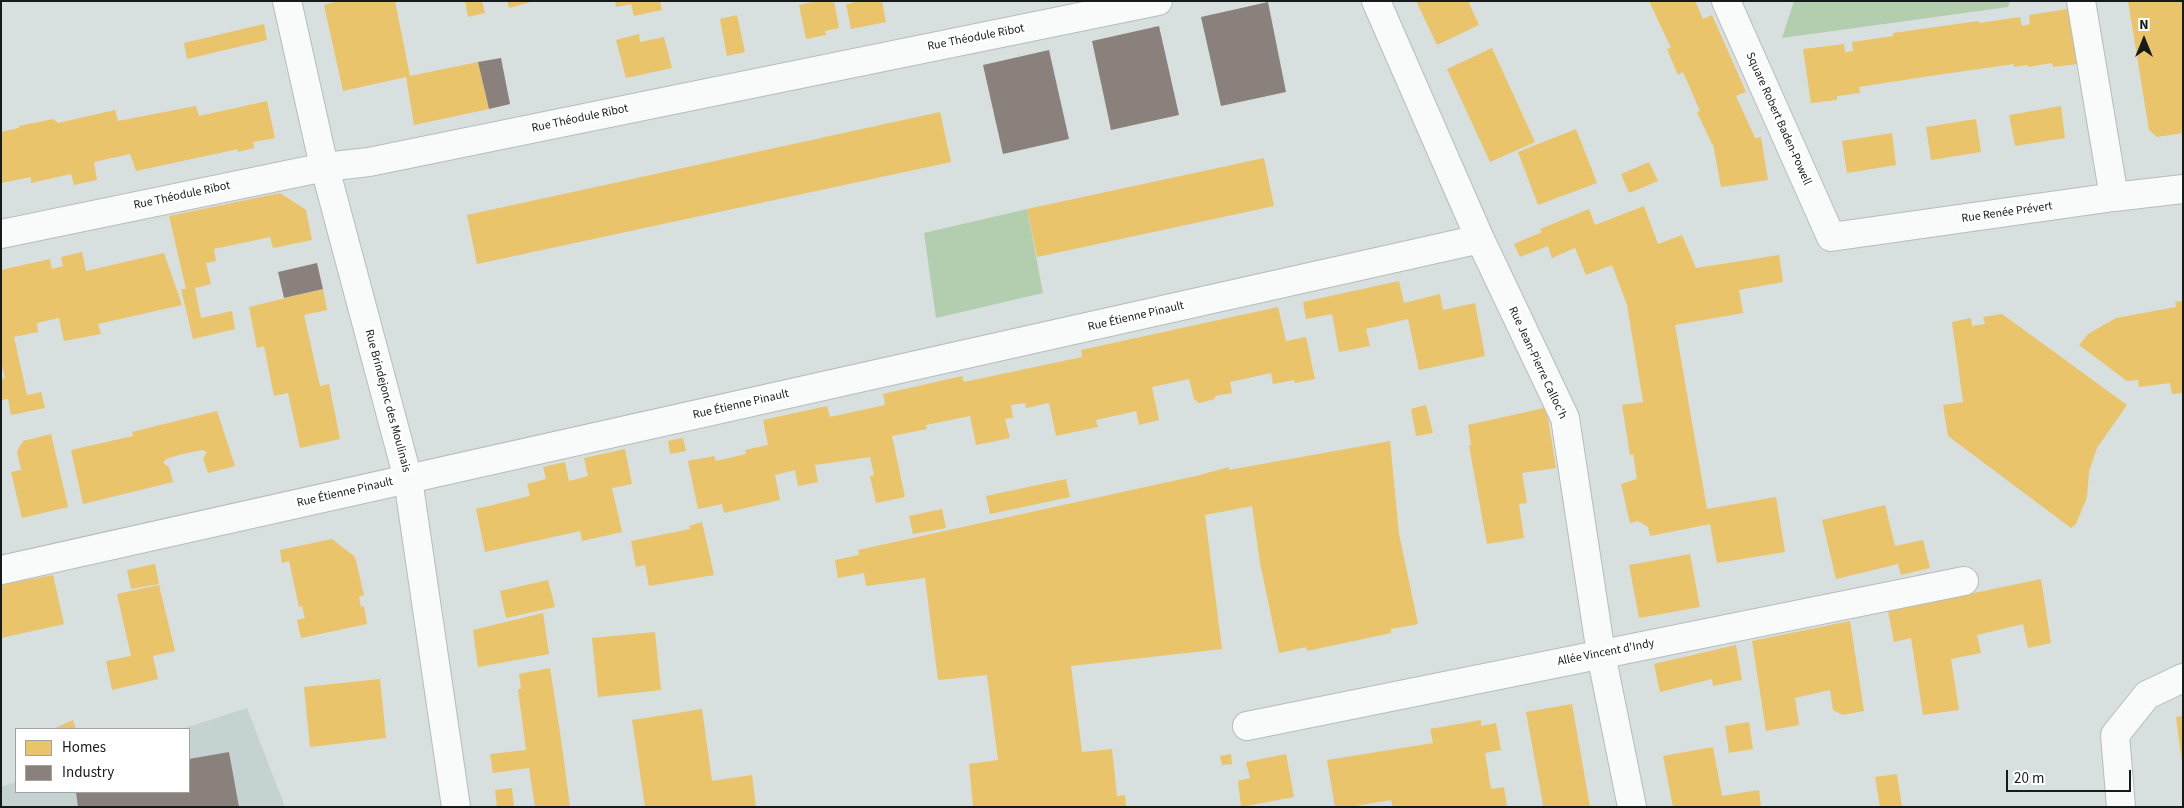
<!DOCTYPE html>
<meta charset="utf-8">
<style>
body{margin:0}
#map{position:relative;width:2184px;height:808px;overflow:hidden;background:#d8dfdf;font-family:"Source Sans 3",sans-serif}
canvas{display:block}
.frame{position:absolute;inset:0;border:2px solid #151a1a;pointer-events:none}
.legend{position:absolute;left:15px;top:728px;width:175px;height:65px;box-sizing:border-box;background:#fff;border:1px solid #a1a3a3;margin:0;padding:6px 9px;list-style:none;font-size:15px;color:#151a1a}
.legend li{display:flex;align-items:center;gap:10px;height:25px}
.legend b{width:25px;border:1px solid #a1a3a3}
.north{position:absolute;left:2119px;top:15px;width:50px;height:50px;-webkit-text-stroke:4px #fff;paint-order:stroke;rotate:0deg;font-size:14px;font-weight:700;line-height:20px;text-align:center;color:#151a1a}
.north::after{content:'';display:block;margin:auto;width:18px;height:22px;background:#151a1a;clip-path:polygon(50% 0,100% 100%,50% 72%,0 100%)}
.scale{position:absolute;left:2006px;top:770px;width:125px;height:22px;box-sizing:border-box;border:2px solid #151a1a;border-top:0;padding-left:6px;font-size:15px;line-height:18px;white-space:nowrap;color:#151a1a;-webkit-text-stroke:4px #fff;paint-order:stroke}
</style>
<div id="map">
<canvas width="2184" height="808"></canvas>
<div class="frame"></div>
<ul class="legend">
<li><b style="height:14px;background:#e9c46a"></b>Homes</li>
<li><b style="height:14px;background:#8a817c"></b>Industry</li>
</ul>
<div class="north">N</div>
<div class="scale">20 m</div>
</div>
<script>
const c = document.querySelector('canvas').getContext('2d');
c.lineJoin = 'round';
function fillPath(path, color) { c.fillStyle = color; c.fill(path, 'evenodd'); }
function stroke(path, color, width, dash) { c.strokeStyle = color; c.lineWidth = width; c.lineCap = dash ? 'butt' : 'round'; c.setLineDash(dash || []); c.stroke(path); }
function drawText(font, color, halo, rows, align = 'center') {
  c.font = font + ' "Source Sans 3",sans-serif'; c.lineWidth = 5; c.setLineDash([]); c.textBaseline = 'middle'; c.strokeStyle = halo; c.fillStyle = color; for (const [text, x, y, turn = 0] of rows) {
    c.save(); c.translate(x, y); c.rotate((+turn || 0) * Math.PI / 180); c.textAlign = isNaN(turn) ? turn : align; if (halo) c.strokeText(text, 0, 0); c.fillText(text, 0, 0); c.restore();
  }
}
fillPath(new Path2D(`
 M247 708 285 807H1V787L16 782V792H189V729H182Z`), '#c4d2d2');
fillPath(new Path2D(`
 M1794 1H2010L2008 7 1782 38Z
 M1027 209 1043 293 936 318 924 233Z`), '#b3ceaf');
fillPath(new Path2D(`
 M338 1H395L410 76 478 62 489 109 414 125 406 77 343 91 324 5Z
 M465 1H482L485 13 468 17Z
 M507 1H531V2L509 8Z
 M615 1H660L662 10 634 16 631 4 616 7Z
 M816 1H834L839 28 825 31 826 35 806 39 799 5Z
 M853 1H882L886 22 851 29 846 4 853 3Z
 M1416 1H1468L1479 25 1437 45Z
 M1649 1H1695L1703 19 1712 15 1746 92 1736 96 1755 138 1761 137 1768 180 1721 187 1713 144H1712L1697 112 1700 111 1683 72 1678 75 1667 49 1671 48Z
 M2128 1H2183V133L2157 137 2149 130Z
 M2068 9 2077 64 2053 67 2052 63 2028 67 2027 65 2014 67V64L1930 76 1859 87 1860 93 1837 96V100L1811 103 1803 49 1844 44 1845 52 1853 51 1852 42 1893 36V33L1978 21 1979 23 2020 17 2022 26 2030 24 2029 15Z
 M737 15 745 52 727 56 720 19Z
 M264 24 267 40 187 59 184 43Z
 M639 34 640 42 664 37 672 68 626 78 616 40Z
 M1492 48 1535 142 1490 162 1447 69Z
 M267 101 275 138 253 142 254 148 238 152V149L136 171 130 154 94 162 97 180 74 185 71 174 31 183V177L1 183V132L19 128V126L53 119 58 123 115 110 118 121 196 106 199 116Z
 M2061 106 2065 138 2015 146 2009 115Z
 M940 112 951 162 477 264 467 215Z
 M1976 119 1981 152 1931 160 1926 127Z
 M1576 129 1597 183 1538 205 1518 152Z
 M1892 133 1896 165 1847 173 1842 141Z
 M1264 158 1274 206 1037 257 1027 209Z
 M1649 162 1658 181 1629 193 1621 174Z
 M280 193 306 210 312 240 273 248 270 237 214 249 216 261 206 263 211 284 195 288 201 318 232 311 235 329 193 339 181 289H186L169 216Z
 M1644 206 1658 244 1682 235 1696 268 1779 255 1783 282 1739 290 1743 313 1675 325 1707 509 1776 497 1785 552 1717 563 1710 524 1650 536 1648 527 1638 521 1630 523 1621 484 1637 479 1633 454 1630 455 1622 405 1643 402 1627 305 1612 265 1586 275 1575 248 1552 258 1548 246 1520 257 1514 244 1542 232 1540 229 1589 209 1595 225Z
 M82 252 86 271 164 253 182 305 98 324 101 334 64 341 59 318 37 323 38 332 14 337 27 395 41 392 45 408 11 415 8 399 1 400V379L5 378 1 362V270L50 259 52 269 63 266 61 257Z
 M1399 281 1404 303 1440 294 1443 310 1475 303 1485 356 1419 370 1408 319 1366 329 1370 346 1339 352 1332 314 1306 319 1303 302Z
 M323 289 327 310 304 315 320 386 329 384 340 439 300 448 288 393 274 396 264 346 257 348 249 307Z
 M2183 301V393L2172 394 2170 383 2139 387 2138 380 2127 381 2079 345 2088 334 2116 318 2176 307 2175 302Z
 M1278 307 1286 341 1306 337 1315 379 1295 383 1294 380 1273 384 1271 373 1230 382 1232 393 1215 396V399L1199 403 1194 399 1189 379 1152 387 1159 420 1139 425 1136 411 1096 420 1098 427 1056 436 1049 403 1026 408 1025 403 1011 405 1013 418 1005 419 1010 438 976 445 970 416 926 425 927 429 892 436 905 497 876 503 870 476 874 475 870 457 815 465 818 482 798 486 795 470 775 475 780 500 724 513 722 504 698 509 688 461 714 456 716 461 746 454 745 450 768 445 763 420 827 406 830 417 885 405 883 394 962 376 964 382 1082 357 1081 350Z
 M2002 314 2127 405 2097 448 2089 472 2087 497 2076 524 2071 528 1948 436 1943 405 1963 402 1952 322 1971 318 1972 326 1985 324 1983 317Z
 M1426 405 1433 433 1416 436 1411 409Z
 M1544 408 1548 418 1556 468 1522 473 1527 503 1519 504 1524 538 1487 544 1469 446 1471 445 1468 425Z
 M217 411 235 466 208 473 203 458 207 452 202 450 182 454 166 459 163 463 169 467 173 482 83 504 71 450 133 436 132 432Z
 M51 434 68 507 22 518 11 472 21 470 17 451 23 441Z
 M683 438 686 451 670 454 668 441Z
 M1390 441 1399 534 1418 624 1391 629V633L1307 651 1306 647 1279 653 1260 563 1252 506 1205 515 1222 649 1071 666 1082 752 1112 749 1117 796 1125 795 1126 807H973L969 764 998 760 987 675 938 680 925 578 866 586 864 573 838 578 835 560 859 555 858 550 1200 475 1229 467V470Z
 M625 449 632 484 612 488 622 532 582 541 580 531 485 552 476 509 530 496 527 484 546 479 543 467 565 462 569 481 588 476 584 458Z
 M1066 479 1070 497 990 514 986 496Z
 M1885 505 1895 546 1923 540 1930 568 1901 575 1898 564 1836 579 1822 520Z
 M942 509 946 528 913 534 909 516Z
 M702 522 714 575 649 586 645 565 636 567 631 541 690 529 689 526Z
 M332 539 355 557 364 595 359 597 361 607 364 606 367 624 301 638 297 620 305 618 302 606 299 607 289 561 282 563 280 550Z
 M1690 554 1700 607 1639 618 1629 565Z
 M155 564 159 584 131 589 127 570Z
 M53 575 64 624 1 638V585Z
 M2041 579 2051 643 2028 648 2023 624 1977 635 1981 653 1951 659 1959 710 1923 715 1911 638 1894 642 1888 611Z
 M548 580 555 607 506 618 500 591Z
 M159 585 175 651 153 656 158 679 112 690 106 661 131 656 117 594Z
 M543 613 549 654 478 667 473 630Z
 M1850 621 1864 711 1843 715 1833 710 1830 690 1795 698 1799 725 1766 731 1752 641Z
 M655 632 661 690 598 697 592 638Z
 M1736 645 1742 680 1713 686 1712 679 1660 692 1654 664Z
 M550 668 562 746 570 807H535L529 768 493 773 490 754 526 750 518 689H521L519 674Z
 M380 679 386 738 310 747 304 687Z
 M1572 704 1590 807H1541L1543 805 1526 712Z
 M702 709 712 781 752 775 756 807H645L632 720Z
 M2183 716V762H2182L2176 717Z
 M73 720 76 729H55V728Z
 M1481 720V726L1496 723 1501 750 1485 753 1491 789 1504 787 1507 807H1393L1391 800 1350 807H1335L1327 760 1433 743 1430 729Z
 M1749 722 1753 749 1729 753 1725 726Z
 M1713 747 1722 796 1759 790 1761 807H1673L1663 756Z
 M1231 754 1232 764 1222 765 1220 756Z
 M1286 754 1294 797 1241 807 1238 781 1250 778 1246 762Z
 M1897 774 1902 807H1880L1875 777Z
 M512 788 514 807H497L495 790Z`), '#e9c46a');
fillPath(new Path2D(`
 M1268 2 1286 92 1221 106 1201 17Z
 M1159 26 1179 115 1111 130 1092 41Z
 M1049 50 1069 139 1003 154 983 65Z
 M501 58 510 104 489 109 478 62Z
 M317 263 323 289 284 298 278 272Z
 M229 752 239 807H78L76 792H189V759Z`), '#8a817c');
const minor = new Path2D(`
 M287 1 321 153 408 479 456 807
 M1376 1 1480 239 1565 418 1601 654 1632 807
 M1726 1 1831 237 2114 197 2183 189
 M2081 1 2114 197
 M1 234 325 167 369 162 1158 1
 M1 570 1480 239
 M1247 726 1964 581
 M2121 807 2115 735 2147 695 2183 678`);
stroke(minor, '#b7bcbc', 30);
stroke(minor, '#f9fafa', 28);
drawText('12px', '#151a1a', '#fff', [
 ["Rue Théodule Ribot",976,38,-11],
 ["Rue Théodule Ribot",580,119,-12],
 ["Square Robert Baden-Powell",1778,119,66],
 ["Rue Théodule Ribot",182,196,-12],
 ["Rue Renée Prévert",2007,213,-8],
 ["Rue Étienne Pinault",1136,317,-13],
 ["Rue Jean-Pierre Calloc'h",1537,363,65],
 ["Rue Brindejonc des Moulinais",387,401,75],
 ["Rue Étienne Pinault",741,405,-13],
 ["Rue Étienne Pinault",345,493,-13],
 ["Allée Vincent d'Indy",1606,653,-11]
]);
</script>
